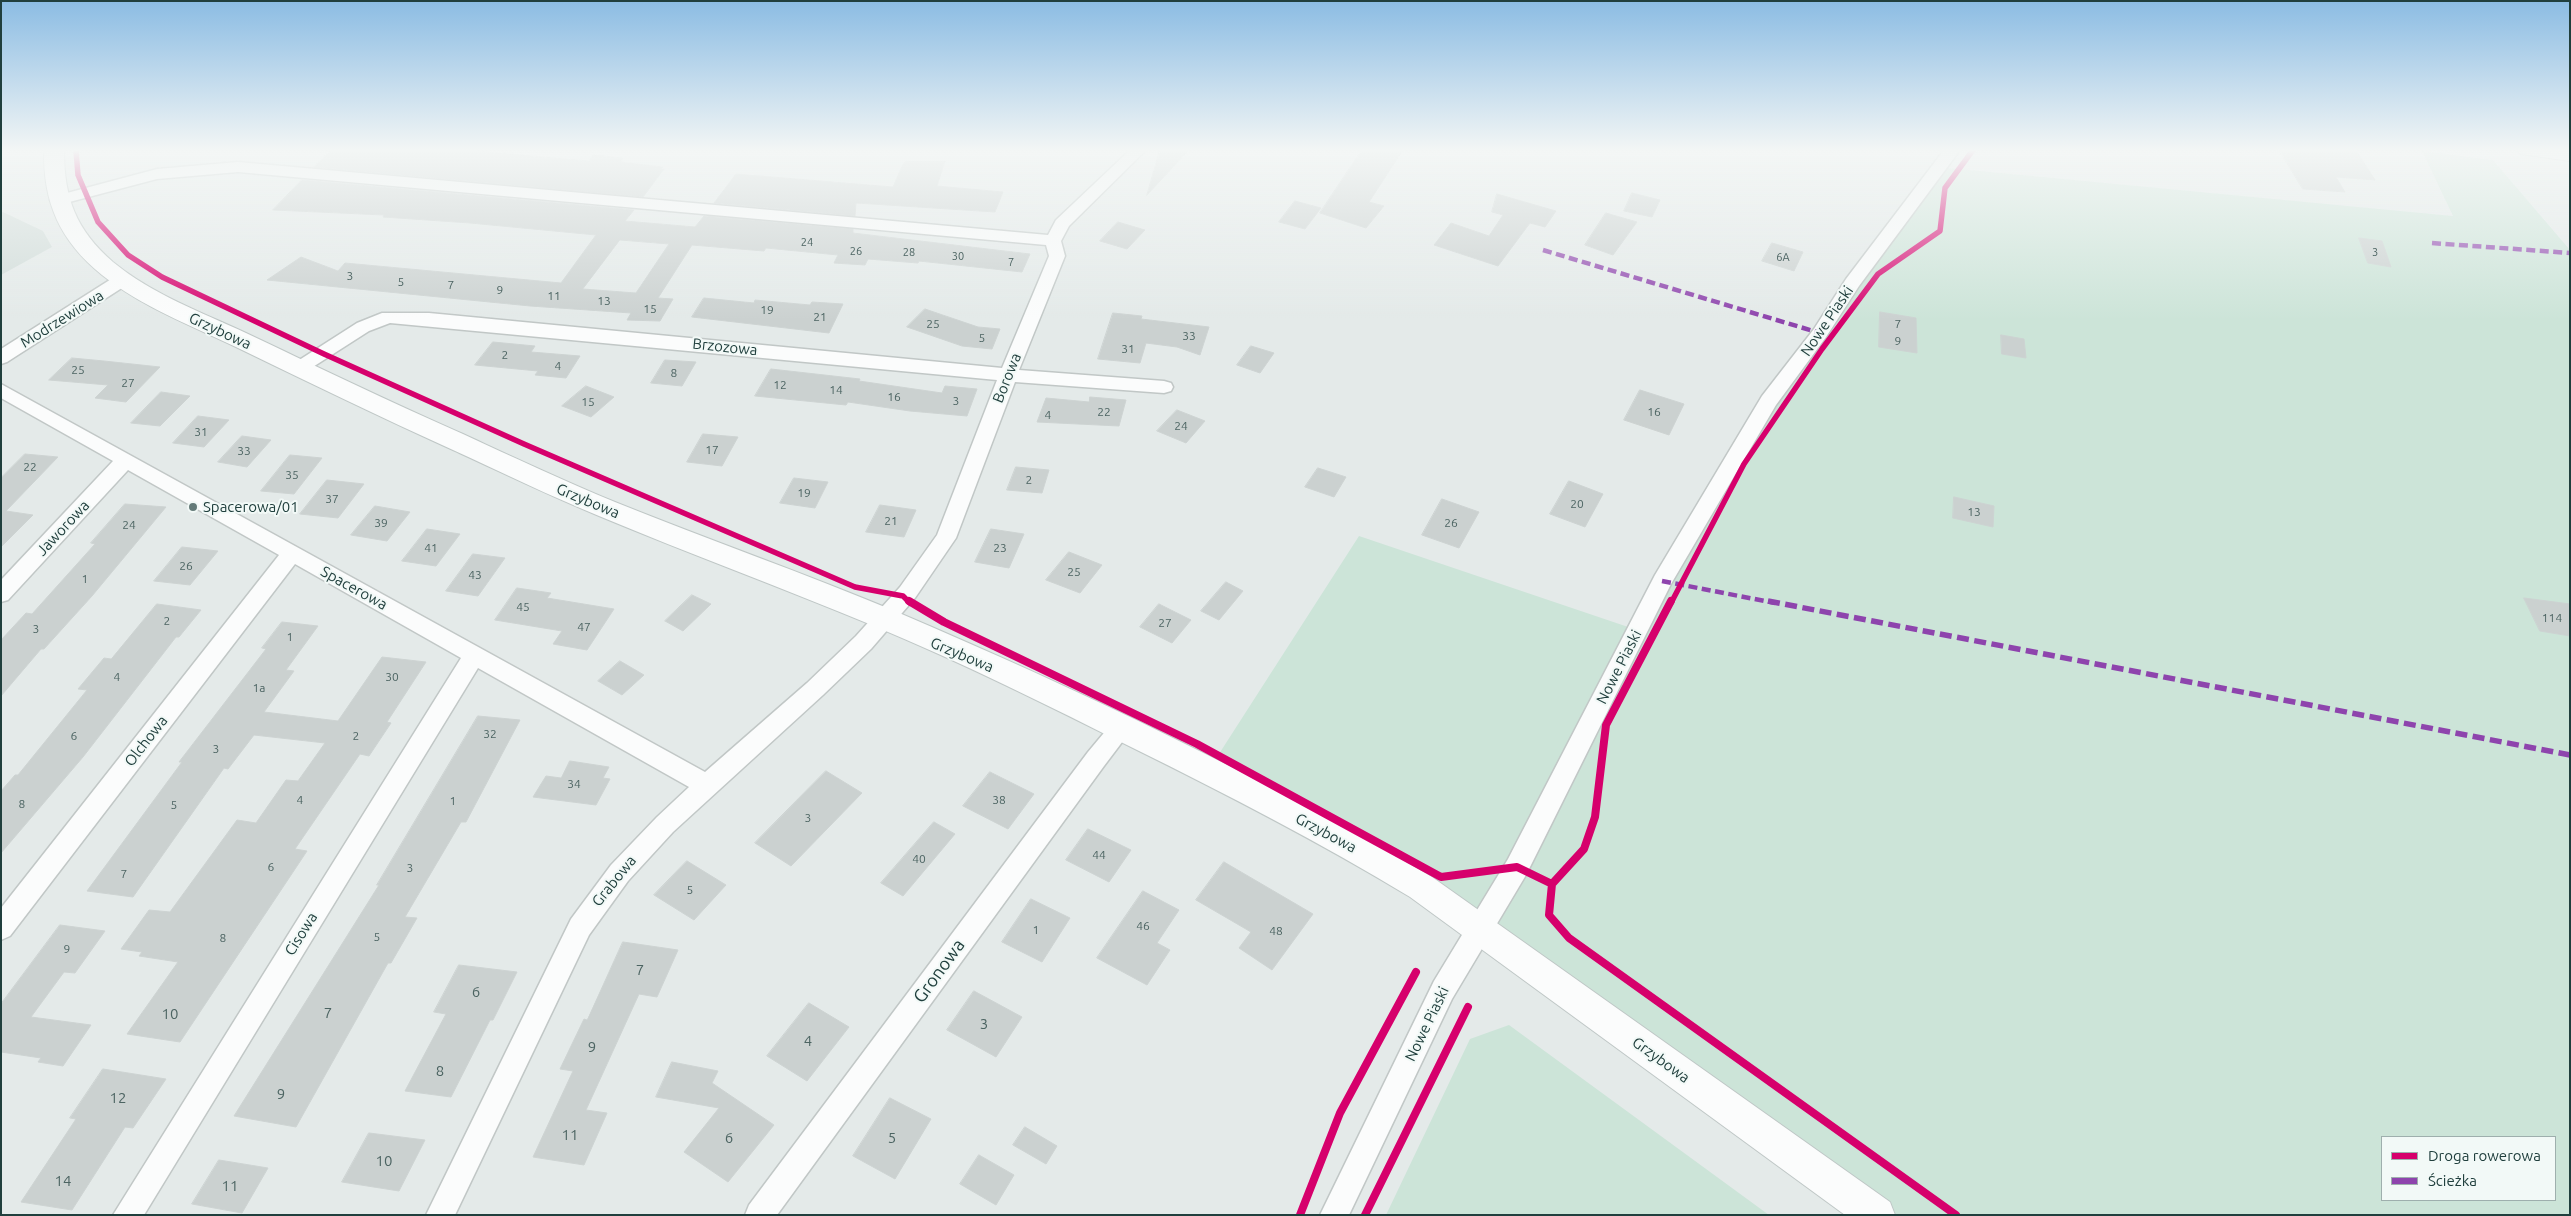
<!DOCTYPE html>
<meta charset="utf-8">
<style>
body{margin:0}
#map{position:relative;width:2571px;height:1216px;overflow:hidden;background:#e4eae9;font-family:Ubuntu,sans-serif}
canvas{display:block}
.frame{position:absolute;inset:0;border:2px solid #203f3d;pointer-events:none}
.legend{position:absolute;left:2381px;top:1136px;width:175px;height:65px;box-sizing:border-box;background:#f2f9f7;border:1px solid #9eafad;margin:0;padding:6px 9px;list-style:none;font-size:15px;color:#203f3d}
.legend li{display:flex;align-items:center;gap:10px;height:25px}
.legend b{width:25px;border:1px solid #9eafad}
</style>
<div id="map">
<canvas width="2571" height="1216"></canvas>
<div class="frame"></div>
<ul class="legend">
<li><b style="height:6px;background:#d6006c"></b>Droga rowerowa</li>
<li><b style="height:6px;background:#8e44ad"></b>Ścieżka</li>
</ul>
</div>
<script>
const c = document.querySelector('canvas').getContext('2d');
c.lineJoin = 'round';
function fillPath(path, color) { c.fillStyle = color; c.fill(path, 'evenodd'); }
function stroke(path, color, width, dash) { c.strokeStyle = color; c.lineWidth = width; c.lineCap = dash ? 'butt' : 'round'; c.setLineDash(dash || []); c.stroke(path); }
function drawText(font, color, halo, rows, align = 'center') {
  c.font = font + ' Ubuntu,sans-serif'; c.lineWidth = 4; c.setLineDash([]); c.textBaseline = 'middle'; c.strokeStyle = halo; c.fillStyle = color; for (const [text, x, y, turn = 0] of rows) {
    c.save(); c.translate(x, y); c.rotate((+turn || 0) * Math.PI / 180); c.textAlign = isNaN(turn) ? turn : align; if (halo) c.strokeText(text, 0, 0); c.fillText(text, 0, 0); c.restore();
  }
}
fillPath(new Path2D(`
 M3 212 43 231 52 247 1 275V213Z`), '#d1dcd9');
fillPath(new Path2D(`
 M2422 151 2493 160 2570 250V1215H1877L1542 973 1208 771 1359 536 1637 630 1745 438 1938 167 2453 216ZM2382 1137H2555V1200H2382Z
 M1509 1025 1769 1215H1386L1470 1039Z`), '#cce4d8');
const building = new Path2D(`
 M331 150H475L474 151 589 161 593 155 623 158 620 162 663 167 661 169H664L643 197 314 167Z
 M1160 150 1188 151 1147 195Z
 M1362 150H1403L1369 202 1384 206 1366 228 1320 213Z
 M2279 150H2356L2375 180 2336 177 2345 192 2303 189Z
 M907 161H945L937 186 1003 192 995 212 856 203 855 216 714 203 736 174 893 187 903 164Z
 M302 180 634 210 625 221 695 227 704 216 853 229V233L1030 254 1022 272 919 261 918 263 868 259 865 265 834 263 838 255 766 248 764 251 692 245 658 298 673 299 660 321 627 320 631 313 530 306 267 280 301 257 338 271 345 263 561 283 596 235 470 223 383 217 384 215 273 210ZM620 240 669 244 636 293 583 289Z
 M1632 193 1660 200 1652 217 1624 211Z
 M1497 194 1556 211 1545 227 1530 223 1498 266 1434 245 1451 223 1489 236 1503 215 1492 212Z
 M1295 201 1321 208 1305 229 1279 222Z
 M1606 213 1637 222 1613 255 1585 245Z
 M1118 222 1145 230 1127 249 1100 241Z
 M2359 238 2382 241 2391 267 2368 263Z
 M1772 243 1803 252 1794 271 1762 261Z
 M704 298 754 303 755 300 810 305 812 302 843 304 829 333 692 317Z
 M925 309 978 327 1000 329 992 349 962 346 907 327Z
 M1880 312 1916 318 1917 353 1879 347Z
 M1113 313 1142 316 1141 319 1209 327 1200 355 1177 347 1146 343 1140 363 1098 359Z
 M2001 335 2024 339 2026 358 2002 354Z
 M493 342 535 346 531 352 580 356 566 378 535 375 538 371 475 365Z
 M1251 346 1274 353 1260 373 1237 365Z
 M72 358 104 361 160 367 126 402 95 398 108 385 49 380Z
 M665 360 696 362 682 386 651 383Z
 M771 369 860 379 859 381 942 393 945 386 977 389 967 416 910 411 848 402 846 405 755 396Z
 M586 386 614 397 591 417 562 406Z
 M1640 390 1684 404 1669 435 1624 420Z
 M161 392 190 396 160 426 131 423Z
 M1090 397 1126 400 1119 426 1037 422 1046 398 1089 402Z
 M1177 410 1205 421 1186 443 1157 431Z
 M198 416 229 420 204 447 173 443Z
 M703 434 738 437 722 466 687 462Z
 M242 436 271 440 247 467 218 462Z
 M25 454 58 457 6 511 33 515 1 547V478Z
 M290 455 322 458 294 494 261 491Z
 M1016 467 1049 470 1042 493 1007 490Z
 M1318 468 1346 477 1334 497 1305 487Z
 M794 478 828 482 815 508 780 503Z
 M327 480 364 484 338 518 300 514Z
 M1569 481 1603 494 1585 527 1550 514Z
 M1954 497 1994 506 1993 527 1953 518Z
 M1442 499 1479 512 1459 548 1422 535Z
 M125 504 166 507 92 596 44 649H41L1 696V640L26 613 32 614 95 544 91 543Z
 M880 505 916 510 904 537 866 532Z
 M375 506 410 512 387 541 351 535Z
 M427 529 460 534 436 566 402 561Z
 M991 529 1024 534 1009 568 975 562Z
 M182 547 218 551 190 585 154 581Z
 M1069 552 1102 565 1080 593 1046 580Z
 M473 554 505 558 478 596 446 591Z
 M1226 582 1243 591 1219 620 1201 611Z
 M517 588 551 593 547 598 614 609 587 650 553 644 562 631 495 620Z
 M692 595 711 604 683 631 665 621Z
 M2524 598 2570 604V636L2540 631Z
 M157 604 201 610 179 637H176L83 757 1 853V791L15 775H18L87 690 78 689 104 658 111 659Z
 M1159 604 1191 620 1172 643 1140 627Z
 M282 622 318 626 286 670 294 671 264 712 338 721 382 657 426 662 387 722 391 723 369 756 360 754 295 849 307 851 180 1042 127 1034 178 962 139 956 142 952 121 949 149 910 170 912 237 820 256 823 286 780 298 781 325 743 254 735 228 769 224 768 133 897 87 891 182 762H179L266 649 262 648Z
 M620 661 644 675 622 695 598 681Z
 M478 716 520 720 466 822H461L405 917 417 918 391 963H388L296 1127 234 1116 379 885H377Z
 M570 761 609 767 603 778 610 779 596 805 533 797 546 776 561 778Z
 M826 771 862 793 791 866 755 843Z
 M990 772 1034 794 1008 829 963 806Z
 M934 822 955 834 903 896 881 883Z
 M1088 829 1131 850 1109 882 1066 860Z
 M687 861 726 885 694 920 654 895Z
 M1224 862 1313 914 1272 970 1239 948 1251 932 1196 900Z
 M1143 891 1179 910 1157 943 1170 950 1147 985 1097 958Z
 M1031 899 1070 918 1042 962 1002 942Z
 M60 925 105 931 75 973 64 972 31 1017 91 1025 63 1066 38 1062 41 1058 1 1052V1004Z
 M623 942 678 950 657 997 639 994 586 1110 607 1113 584 1165 533 1157 573 1071 560 1069 584 1019 587 1020Z
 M459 965 517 972 493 1020H490L451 1097 405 1091 446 1014 434 1012Z
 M974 991 1022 1017 996 1057 947 1030Z
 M809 1003 849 1027 807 1081 767 1056Z
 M672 1062 718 1071 712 1083 774 1125 728 1182 684 1152 719 1108 656 1097Z
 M103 1069 166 1079 133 1128 125 1127 72 1210 21 1202 76 1119 70 1118Z
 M890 1098 931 1119 895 1179 853 1156Z
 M1025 1127 1057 1146 1046 1164 1013 1145Z
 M369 1133 425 1140 399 1191 342 1182Z
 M979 1155 1014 1175 996 1205 960 1184Z
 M219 1160 268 1168 242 1213 192 1204Z`);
fillPath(building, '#cbd1d0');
stroke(building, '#cdd3d2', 1);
const street = new Path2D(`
 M1130 150H1146L1069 226 1061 241 1065 256 1019 370 1164 381 1171 383 1173 387 1171 391 1164 393 1015 382 956 538 915 598 871 649 823 695 673 832 628 881 589 935 455 1215H426L571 919 611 865 657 817 689 787 478 668 144 1215H113L461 658 295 564 10 936 1 940V908L279 555 128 470 8 600 1 602V580L113 461 1 398V384L705 772 807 683 856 636 900 587 937 535 997 380 390 323 369 331 305 372H293L290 368 293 364 357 323 382 313H429L1002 368 1049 256 1046 245 238 172 157 179 58 205 52 203 50 200 52 197 157 169 238 162 1048 235 1056 220Z
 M1944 150H1960L1859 286 1826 337 1776 405 1671 584 1526 875 1452 999 1349 1215H1320L1434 981 1508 859 1655 575 1762 396 1814 329 1846 279Z
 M122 275 128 276 131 280 128 284 7 362 1 364V349L116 276Z
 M1121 720 1129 722 1132 729 1104 766 777 1215H745L749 1205 1088 752 1113 722Z`);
const secondary = new Path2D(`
 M44 150H64C64 198 76 230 113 262 152 294 201 312 246 333 318 367 390 402 463 434 513 457 564 481 615 502 709 540 804 573 897 612 1080 690 1261 776 1432 877L1890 1202 1895 1215H1845L1410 897C1321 843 1228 795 1135 749 1049 706 963 663 874 626 783 588 690 554 599 516 550 496 501 472 453 450 380 417 308 382 236 347 190 325 142 307 102 275 60 241 43 203 44 150Z
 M2517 150H2570V161L2520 154Z`);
stroke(street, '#c1c7c6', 3);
stroke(secondary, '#bfc7c6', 2);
fillPath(street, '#fbfcfc');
fillPath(secondary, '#fbfcfc');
stroke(new Path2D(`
 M2432 243 2570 253
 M1543 250 1820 333
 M1662 581 1775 603`), '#8e44ad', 4.5, [9, 4.5]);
stroke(new Path2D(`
 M1768 601 2570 755`), '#8e44ad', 5.5, [12, 5.5]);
stroke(new Path2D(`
 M76 150 78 175 98 222 128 255 162 277 324 354 524 444 855 587 903 596 910 603
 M1671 603 1744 464 1822 349 1878 274 1940 231 1945 188 1973 150`), '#d6006c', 5.5);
stroke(new Path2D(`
 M909 601 944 622 1197 744 1441 877 1517 867 1552 884 1549 915 1569 938 1956 1215
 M1552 884 1584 849 1595 817 1606 725 1671 601
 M1300 1215 1340 1113 1416 972
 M1365 1215 1468 1007`), '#d6006c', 8);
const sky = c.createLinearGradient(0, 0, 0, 320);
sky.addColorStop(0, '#8bbce3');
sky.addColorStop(0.47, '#f3f6f5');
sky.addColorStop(1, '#f3f6f500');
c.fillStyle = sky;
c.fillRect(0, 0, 2571, 320);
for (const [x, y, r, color] of [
 [193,507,5,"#657b79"]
]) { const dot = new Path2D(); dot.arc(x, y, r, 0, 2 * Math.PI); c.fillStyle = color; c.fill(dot); stroke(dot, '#f2f9f7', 2); }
drawText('11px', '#4c6462', null, [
 ["24",807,242],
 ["26",856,251],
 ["28",909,252],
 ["3",2375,252],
 ["30",958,256],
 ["6A",1783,257],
 ["7",1011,262]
]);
drawText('12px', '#4c6462', null, [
 ["3",350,276],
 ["5",401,282],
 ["7",451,285],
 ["9",500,290],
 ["11",554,296],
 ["13",604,301],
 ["15",650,309],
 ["19",767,310],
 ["21",820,317],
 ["25",933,324],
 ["7",1898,324],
 ["33",1189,336],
 ["5",982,338],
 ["9",1898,341],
 ["31",1128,349],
 ["2",505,355],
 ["4",558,366],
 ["25",78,370],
 ["8",674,373],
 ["27",128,383],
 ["12",780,385],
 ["14",836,390],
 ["16",894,397],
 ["3",956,401],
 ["15",588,402],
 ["22",1104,412],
 ["16",1654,412],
 ["4",1048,415],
 ["24",1181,426],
 ["31",201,432],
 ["17",712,450],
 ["33",244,451],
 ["22",30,467],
 ["35",292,475],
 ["2",1029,480],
 ["19",804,493],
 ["37",332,499],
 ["20",1577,504],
 ["13",1974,512],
 ["21",891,521],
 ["39",381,523],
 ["26",1451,523],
 ["24",129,525],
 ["41",431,548],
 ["23",1000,548],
 ["26",186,566],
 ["25",1074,572],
 ["43",475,575],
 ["1",85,579],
 ["45",523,607],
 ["114",2552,618],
 ["2",167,621],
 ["27",1165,623],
 ["47",584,627],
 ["3",36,629],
 ["1",290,637],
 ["4",117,677],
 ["30",392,677],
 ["1a",259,688],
 ["32",490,734],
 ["6",74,736],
 ["2",356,736],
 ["3",216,749],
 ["34",574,784],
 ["4",300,800],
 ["38",999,800],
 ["1",453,801],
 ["8",22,804],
 ["5",174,805],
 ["3",808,818],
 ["44",1099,855],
 ["40",919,859],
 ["6",271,867],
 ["3",410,868],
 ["7",124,874],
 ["5",690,890],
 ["46",1143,926],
 ["1",1036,930],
 ["48",1276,931],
 ["5",377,937],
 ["8",223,938],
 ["9",67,949]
]);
drawText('15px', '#203f3d', '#f2f9f7', [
 ["Modrzewiowa",62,319,-32],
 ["Nowe Piaski",1827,321,-56],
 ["Grzybowa",220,331,25],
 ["Brzozowa",725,347,6],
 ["Borowa",1007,378,-68],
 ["Grzybowa",588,501,23],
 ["Jaworowa",63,528,-47],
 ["Spacerowa",354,588,29],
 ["Grzybowa",962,655,23],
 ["Nowe Piaski",1619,667,-63],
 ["Olchowa",146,741,-52],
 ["Grzybowa",1326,833,28],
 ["Grabowa",614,881,-51],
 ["Cisowa",301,934,-58],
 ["Nowe Piaski",1427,1024,-64],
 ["Grzybowa",1661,1060,36]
]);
drawText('15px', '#203f3d', '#f2f9f7', [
 ["Spacerowa/01",203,507]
], 'left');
drawText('15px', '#4c6462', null, [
 ["7",640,970],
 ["6",476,992],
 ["7",328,1013],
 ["10",170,1014],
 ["3",984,1024],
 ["4",808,1041],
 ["9",592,1047],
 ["8",440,1071],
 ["9",281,1094],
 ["12",118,1098],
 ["11",570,1135],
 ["6",729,1138],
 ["5",892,1138],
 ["10",384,1161],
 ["14",63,1181],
 ["11",230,1186]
]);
drawText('18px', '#203f3d', '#f2f9f7', [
 ["Gronowa",939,971,-54]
]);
</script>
